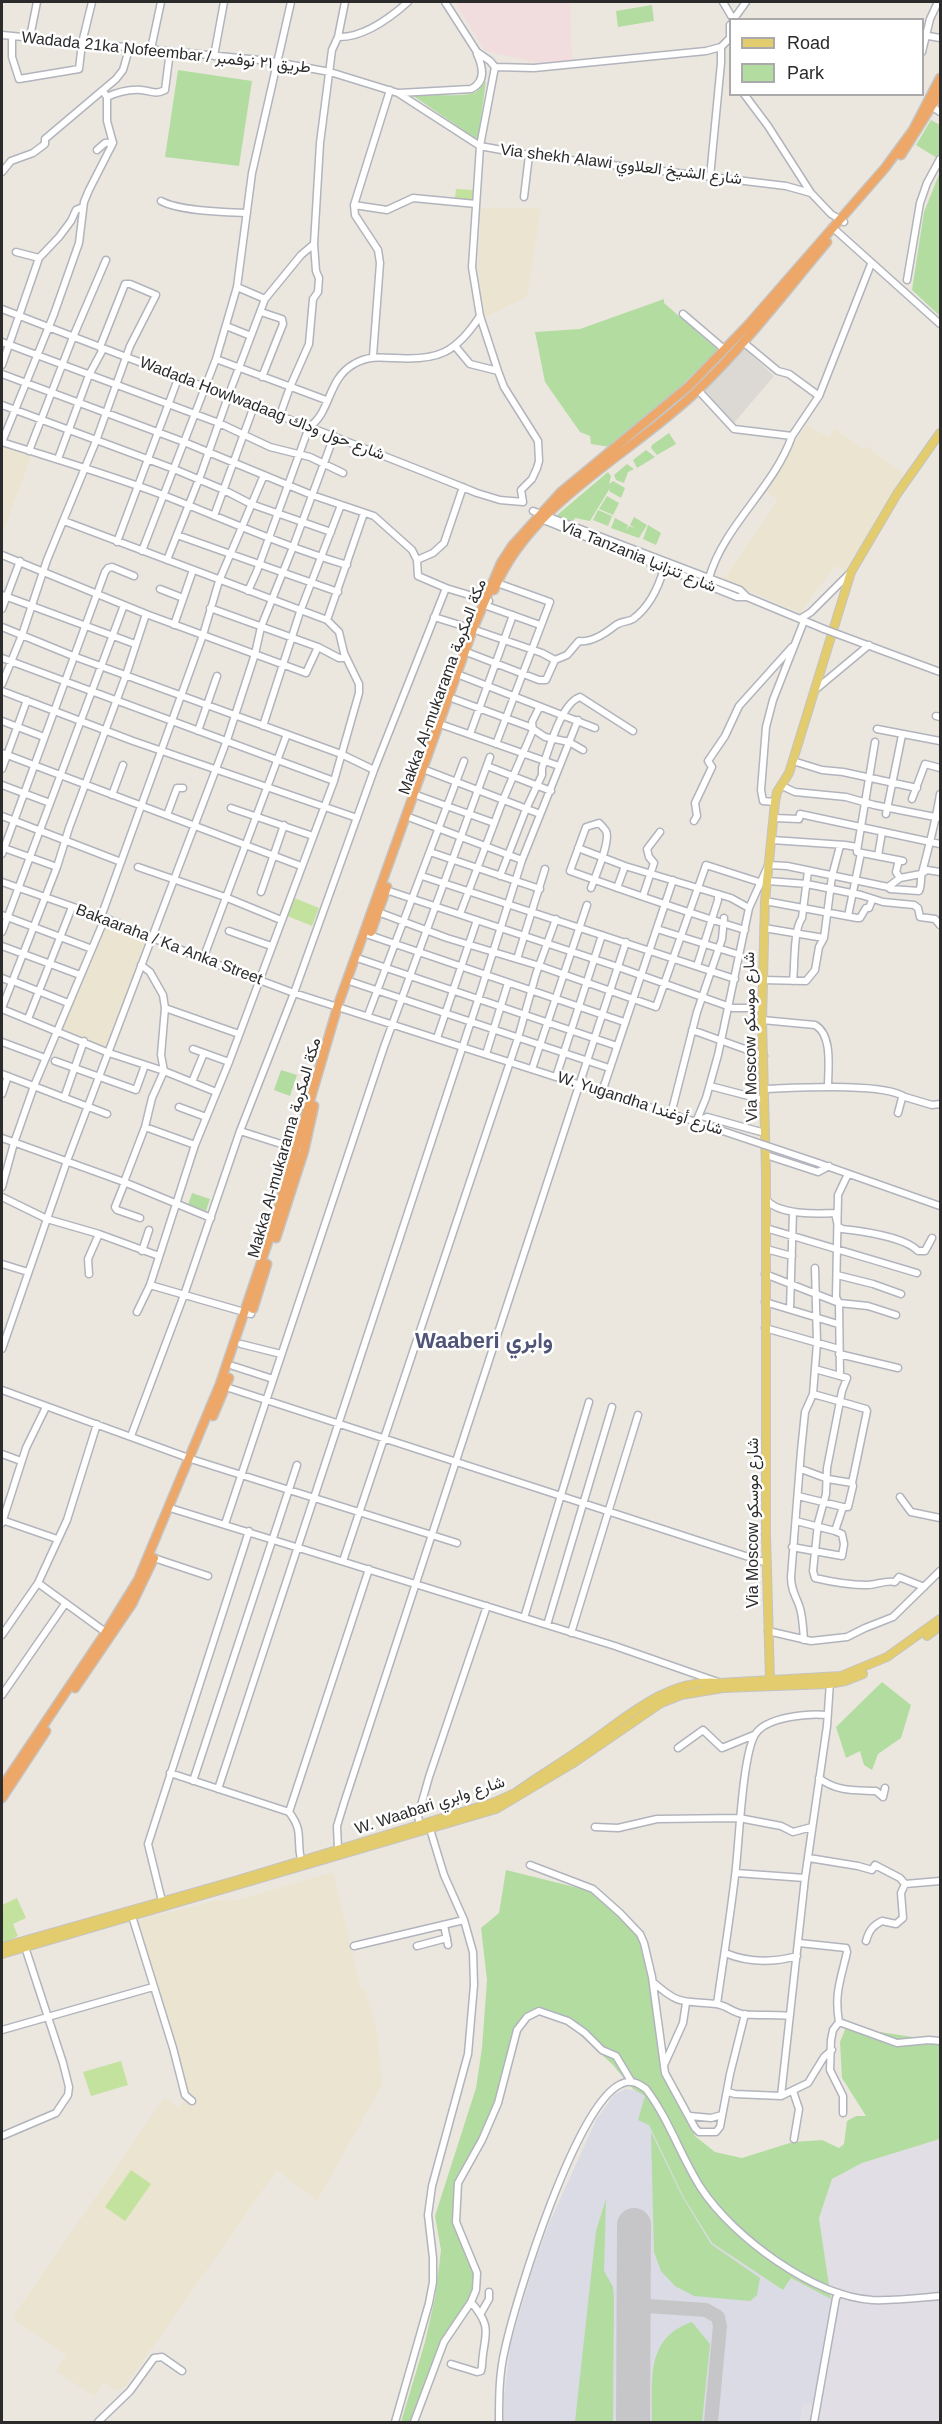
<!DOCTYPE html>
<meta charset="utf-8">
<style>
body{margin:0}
#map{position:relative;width:942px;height:2424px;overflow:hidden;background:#ebe7df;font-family:Arial,sans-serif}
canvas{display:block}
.frame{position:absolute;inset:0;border:3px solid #2b2b2b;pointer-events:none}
.legend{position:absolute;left:729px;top:18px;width:195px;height:78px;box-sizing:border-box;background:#fff;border:2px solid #aaa;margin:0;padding:8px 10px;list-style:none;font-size:18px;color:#2b2b2b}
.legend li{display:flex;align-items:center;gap:12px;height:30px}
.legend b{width:30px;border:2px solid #aaa}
</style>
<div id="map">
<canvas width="942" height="2424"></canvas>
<div class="frame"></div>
<ul class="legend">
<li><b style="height:8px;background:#e2cc6d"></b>Road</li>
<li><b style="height:16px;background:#b3dca1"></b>Park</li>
</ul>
</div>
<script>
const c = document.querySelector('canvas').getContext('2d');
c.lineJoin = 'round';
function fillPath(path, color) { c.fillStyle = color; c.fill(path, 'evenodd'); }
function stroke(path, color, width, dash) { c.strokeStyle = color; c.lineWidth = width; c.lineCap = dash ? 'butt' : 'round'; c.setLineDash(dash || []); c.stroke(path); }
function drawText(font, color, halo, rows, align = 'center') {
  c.font = font + ' Arial,Vazirmatn,sans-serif'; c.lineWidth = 5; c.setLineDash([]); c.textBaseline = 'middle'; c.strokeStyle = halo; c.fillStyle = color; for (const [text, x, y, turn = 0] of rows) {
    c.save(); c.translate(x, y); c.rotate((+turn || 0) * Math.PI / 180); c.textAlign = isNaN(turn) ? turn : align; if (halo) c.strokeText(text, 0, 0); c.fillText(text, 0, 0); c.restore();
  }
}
fillPath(new Path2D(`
 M940 2139V2422H800L803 2402 816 2405 833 2301 831 2299 819 2218 832 2179 862 2163Z`), '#e1dfe5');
fillPath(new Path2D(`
 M481 208H541L527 297 485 317 480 291 478 265Z
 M807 425 828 437 835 429 863 449 866 446 906 475 845 571 835 566 800 613 723 580 778 500 763 489Z
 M2 445 32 454 2 535Z
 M106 925 147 942 108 1049 62 1028Z
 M333 1872 361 1989H365L377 2030 382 2085 317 2201 277 2170 126 2385 123 2388 115 2390 104 2382 94 2396 56 2371 66 2355 12 2318 164 2098 180 2108 188 2091 137 1921 213 1901 238 1900Z`), '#ebe4d0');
fillPath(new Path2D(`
 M455 2H570L572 60 539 63 485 51Z`), '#f1ddde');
fillPath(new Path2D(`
 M625 2089 639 2091 645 2096 649 2125 683 2196 712 2243 783 2290 791 2278 833 2300 816 2405 803 2403 800 2422H504V2396L510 2346 533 2268 548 2226 596 2120 614 2095Z`), '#dadbe4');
fillPath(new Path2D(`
 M652 5 654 21 618 27 616 11Z
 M178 70 252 81 239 166 165 157Z
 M486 81 478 140 409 93C423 94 463 98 476 92 479 90 483 85 486 81Z
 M931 120 940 125V152L937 158 916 145Z
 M940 172V316L912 290 924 212Z
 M664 299V303L718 350 673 394 610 447 591 444 590 436 580 432 545 382 535 332 580 329Z
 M669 433 676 444 657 455 651 448 652 445Z
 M646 450 655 457 637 468 633 460Z
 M627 464 634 469 628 472 624 483 616 480 614 475Z
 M608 472 611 476 609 484 613 481 625 488 621 498 609 491 610 488 590 521 575 518 573 522 556 516Z
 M607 496 619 503 613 515 599 509Z
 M598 510 612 516 608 526 593 520Z
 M634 517 647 525 639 538 611 528 615 518 628 525 626 531 629 526 635 528 630 525Z
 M648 525 661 533 656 545 643 539Z
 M281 1070 297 1075 290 1096 274 1090Z
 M192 1193 210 1199 206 1211 188 1205Z
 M882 1682 911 1705 901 1738 878 1754 872 1770 864 1765 860 1751 846 1758 836 1727Z
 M506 1870 595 1892 641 1937 666 2076 695 2136 715 2152 742 2158 793 2142 822 2140 839 2148 844 2144 847 2121 856 2116H866L842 2078 840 2042 846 2027 940 2041V2139L862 2163 832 2179 819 2218 831 2299 791 2278 783 2290 712 2243 683 2196 649 2125 638 2120 645 2096 633 2089 612 2064 570 2026 538 2014 522 2025 496 2111 465 2170 456 2217 477 2268 473 2301 445 2342 416 2422H401L425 2342 435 2298 441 2250 435 2216 476 2088 482 2048 487 1980 481 1928 499 1913Z
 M651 2132 682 2196 711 2244 760 2278 757 2295 750 2301 694 2296 675 2286 661 2271 654 2252Z
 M606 2199 604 2271 613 2287 614 2298 613 2422H575L596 2231Z
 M692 2322 710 2344 702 2422H652C653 2382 644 2338 692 2322Z`), '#b3dca1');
fillPath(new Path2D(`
 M456 189 473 190 472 200 455 198Z
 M292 897 319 908 312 926 285 915Z
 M17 1898 26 1918 13 1924 18 1936 2 1944V1905Z
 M121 2061 128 2085 91 2096 83 2072Z
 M131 2170 151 2184 125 2221 105 2207Z`), '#c3e29e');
fillPath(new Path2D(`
 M743 347 774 376 734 423 704 392Z`), '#dcd9d5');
stroke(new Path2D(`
 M633 2305 706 2310 718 2317 720 2326 711 2422`), '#c6c6c9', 14);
stroke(new Path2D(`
 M633 2422 634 2225`), '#c6c6c9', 34);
const minor = new Path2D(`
 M445 2 477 52 490 61 495 67 534 68 706 51 721 47 730 38
 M723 2 733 19
 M733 20 746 2
 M730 25V39
 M2 35 270 61 330 72 398 93 480 146 529 155 786 186 811 193 831 214 844 222
 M923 35 940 38
 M12 36V57L19 79 79 69 82 43 92 2
 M30 37 37 2
 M338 37C363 38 390 18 408 2
 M151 49 161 2
 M922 52 930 19 938 2
 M214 56 224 2
 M495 67 480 146 472 267 480 316 498 371 504 387 538 441 539 461 537 468 532 479 521 490 523 502
 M399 93 471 89C486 82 483 67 477 54
 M105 94 107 97C118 92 129 89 141 90 152 91 155 95 165 90L170 51
 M744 94 768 126 811 193
 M928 104 940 112
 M97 150 105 143 113 142
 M2 172 11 161 33 153 45 144V139L116 79 123 70 129 49
 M710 177 721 63V47
 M524 197 529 155
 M161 201C179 211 225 212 247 213
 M354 205 387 210 413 198 476 204
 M832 227 940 324
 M16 252 39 258
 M907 280 920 203 927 183 940 159
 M237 287 265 299
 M2 309C160 371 319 429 477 493L500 500 523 502
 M261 312 282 319 283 324 262 377
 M683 314 724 349
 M226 326 251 336
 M2 342 219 423 270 447 310 457 343 473
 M743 342 778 371 789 374 819 396
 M455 346 470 364 498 371
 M373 356 380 263 378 250 355 215 354 205 390 90
 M216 359 326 400
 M2 365 39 258 59 237 71 221 76 210 83 207
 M2 374 184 442 312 495 374 516 412 550 417 560 418 576 446 588 489 601
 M698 390 734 429 792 436 819 396 871 264
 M2 405 174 469 224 490 251 504 331 532
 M280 415 290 387 309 344 313 299 318 292 319 278 316 271 314 244 320 143 332 50 338 37 345 2
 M2 442 54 314 79 243 84 202 89 190 113 143 107 121V97
 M2 442C55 459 110 475 163 495 224 519 283 546 347 565
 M29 451 73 337 106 260
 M533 511 740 590 747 597 824 629
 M214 516 254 406
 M541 519 737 597H747
 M64 521 327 620 339 632 344 653 359 684V693L334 781 229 1062 195 1145 150 1285 137 1312
 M177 535 338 592
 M117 542 179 376
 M142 551 216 359 237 287 252 173 291 2
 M2 555 146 614
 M167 560 201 474 229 394 265 299 301 255 314 244
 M417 560 433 553 444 543 463 487
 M709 578C724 525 774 488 792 436
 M160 589 183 598
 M248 591 257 571 309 427C331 413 327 379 354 364 367 356 379 357 394 358 438 361 456 353 480 316
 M2 595 135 644
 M487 606 540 625
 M210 608 318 647 339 658H346
 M2 609 20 561
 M434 617 473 629
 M800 619 811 612 850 573
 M327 620 364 513
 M174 625 193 570
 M2 627 73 656 341 754 374 770
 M478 631 542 653 555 660 567 655 579 641C592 643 606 633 616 625 622 621 628 622 633 619 649 607 659 586 664 568
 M840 635 940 672
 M469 653 539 680H546L555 660
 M2 658 334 781
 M462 676 595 728
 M2 684 22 635 47 560 96 441 130 346 156 295 130 284H125L100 347 102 351 89 375 58 459
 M815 690 869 645
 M2 691 133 741 357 818
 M454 699 530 727 545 737 569 742 583 750
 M936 716 940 717
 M2 721 44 737
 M440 724 559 766
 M263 726 300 612 341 505
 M877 729 940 741
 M198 731 217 676
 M470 734 513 615
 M496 744 550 602 497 583
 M2 753 301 866
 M793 761 822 770 843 772 917 788
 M487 766 551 791
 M2 769 27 700
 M428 771 540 814
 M2 785 50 803
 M782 786 795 792 846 797 874 805 940 818
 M112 795 123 765
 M419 796 494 823
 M912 799 925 764 940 768
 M775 802 763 801 761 790 766 727 773 700 804 621
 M231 808 313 836
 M886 814 902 735
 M167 815 177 788H183
 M2 816 121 862
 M411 818 522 860
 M774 818 799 819 800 814 940 844
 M694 821 697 816 695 803 712 767 708 761 725 736 739 706 792 647
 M772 840 845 845 857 847V852L903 861
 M4 848 57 867
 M578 848 625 866 731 898 749 908
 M857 851 875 742
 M430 852 540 889
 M2 854 105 572 108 568 112 567 134 576
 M878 856 882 832
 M899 860 896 872 900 878 921 874 927 870 940 872
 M769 865 787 866 888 887 900 878
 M138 867 225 897 281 920
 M422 876 735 979
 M500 876 526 809 542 775V768C549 750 561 703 580 697L633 731
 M768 881 807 884 861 895 883 902 914 905 918 908 920 917 935 919 940 925
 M2 882 105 918 203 959 294 993 696 1122
 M888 887 890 889 919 891C922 885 920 879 922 873 929 846 936 821 940 794
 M591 888C595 877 611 841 606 831 606 830 600 824 599 823L586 827 570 871C628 892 686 912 745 930
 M617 888 625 866
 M383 889 618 967 733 1008H762
 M261 892 284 825
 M643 896 654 863 649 857 647 849 660 832
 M765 901 857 918H860L866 908H869L872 900
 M378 912 447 938 540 966 656 1007 706 865 759 882
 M460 914 503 800 533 730 532 722 539 708
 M2 915 92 949
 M848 916 861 853
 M101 917 203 635 219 581 264 475
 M764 928 824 938
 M657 929 740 955
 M229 931 271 946
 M2 932 124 605
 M369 935 624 1022
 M2 946 80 975
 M203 959 287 734
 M360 959 617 1046
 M517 959 545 869
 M697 966 718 900V894
 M2 978 12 982
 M762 980 806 981 815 970 819 947 824 938 832 876 840 846
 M13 981 68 1003
 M793 981C795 964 793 931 802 918L808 871
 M352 982 609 1068
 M2 1008 57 867 69 828 126 675 146 614 306 673 318 647
 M165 1008 239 1034
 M2 1009 109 1053 164 1071 216 1092
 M368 1015 464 761
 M28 1019 72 907
 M762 1020 815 1025C833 1035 828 1068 828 1087
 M692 1030 764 1056
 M437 1038 477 920
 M2 1042 45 1058
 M193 1049 229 1062
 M486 1054 508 983
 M55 1061 136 1090 145 1065
 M532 1069 587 905
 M2 1074 107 1114
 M556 1077 602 935
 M192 1082 204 1053
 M710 1086 764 1100
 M764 1089C793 1088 883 1082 905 1097L902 1098 898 1113
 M602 1092 673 880
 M2 1094 8 1076
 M905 1097 932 1105 940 1104
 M64 1098 84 1041
 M179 1107 206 1117
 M671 1114 697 1012 722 939 724 918
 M697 1121 707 1117 765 1133
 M696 1122 706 1098 718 1055 749 908 768 866
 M145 1127 195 1145
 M240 1131 297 1149
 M2 1138 124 1182 211 1218
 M766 1155 818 1172 829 1166
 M818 1163 940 1206
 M848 1174 838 1195 836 1297 839 1303 840 1376 847 1378 842 1391 827 1468 826 1494 818 1523 813 1571 815 1578C832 1582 850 1585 867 1585 877 1585 885 1580 895 1582L899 1577 924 1587
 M124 1182 145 1127 152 1098 164 1071 161 1055 165 1008 163 995 150 972 141 965
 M125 1182 115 1207 117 1210 140 1218
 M2 1187 14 1143 34 1086 105 918
 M2 1197 47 1219 99 1234 159 1256
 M766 1199C777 1215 818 1214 835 1213L838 1226 842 1229C861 1231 905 1237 918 1251H925L932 1238
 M766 1228 917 1273
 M766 1249 792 1256
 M142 1251 149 1230
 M2 1264 28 1272
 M89 1274 88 1259 99 1234
 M765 1274 839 1303 868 1306 896 1315
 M837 1275 873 1284 901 1294
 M150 1285 251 1314
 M765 1302 838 1324
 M790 1309 793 1212
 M765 1328 839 1349
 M241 1344 281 1354
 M2 1349 67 1161 227 740 255 654 261 627 293 547 334 436
 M839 1354 898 1368
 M233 1366 273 1379
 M815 1369 840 1376
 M226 1387 767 1563
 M2 1390 194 1460 457 1543
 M131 1436 184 1295 240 1131 294 993 374 770 446 588
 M2 1454 21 1461
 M801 1469 828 1479 852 1483 867 1411 866 1409C849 1404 831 1399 813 1394
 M798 1496 843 1507
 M900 1497 911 1512 940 1518
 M170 1508 615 1646 718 1682
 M2 1520 57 1539
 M796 1521 835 1531 843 1507H848L853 1486 852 1483
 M2 1523 26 1448 46 1407
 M225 1524 384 1047 490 757
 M792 1547 842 1556 844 1544 842 1534 835 1531
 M154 1558 208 1576
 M343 1561 518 1038 536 974 556 919
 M38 1583 108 1634
 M524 1618 589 1402
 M547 1625 612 1407
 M768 1631 811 1641 847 1637 865 1628 893 1617 940 1571
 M571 1633 638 1415
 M2 1635 38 1583 67 1520 97 1424
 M804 1640C803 1629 803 1616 799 1605 795 1595 791 1589 791 1577L801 1451 805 1412 813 1394 817 1343 815 1268
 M2 1695 65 1604
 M678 1748 703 1730 722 1748 754 1735
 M170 1773 289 1812C304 1832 296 1837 301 1860
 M819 1778C837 1792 855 1790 876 1791L883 1797 885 1788
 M193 1781 297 1465
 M218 1789 478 1000 522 860 578 720
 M289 1812 369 1569
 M420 1826 418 1816 429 1777 487 1606
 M595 1827 618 1828 657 1819 739 1818 781 1826 793 1832 812 1827
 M338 1849 337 1826 344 1803 626 942
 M809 1858 858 1866 872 1870 875 1865 900 1878 905 1884 940 1881
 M530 1865 593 1889 620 1913 640 1934 644 1943 652 1977 665 2073 695 2128 699 2132H716L720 2127 730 2074 745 2014
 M736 1873 805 1878
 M162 1901 148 1844 249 1531
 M132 1916 173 2048 185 2095 192 2101
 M444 1925 448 1945
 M866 1941C869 1931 872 1926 882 1921L896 1924 903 1918 901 1893 905 1884
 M799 1943 846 1948 847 1952C841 1979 834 1993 839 2022L833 2030 831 2040 830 2070 843 2096V2113
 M354 1946 464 1920
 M417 1946 447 1938
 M725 1953C749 1963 772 1963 797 1956
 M653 1982C681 2007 683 2000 716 2004 726 2005 732 2012 742 2014 757 2016 773 2014 789 2016
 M717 2004C723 1961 730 1919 735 1876 739 1849 742 1748 757 1732 769 1717 809 1713 827 1715
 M839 2022 897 2043 929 2040 940 2041
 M2 2030 153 1987
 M665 2063 683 2023 686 2003
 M793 2091 799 2109 794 2139
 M728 2092 735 2094 781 2096 805 1878 827 1726 830 1682
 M781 2096 808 2083 824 2057 832 2050
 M690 2116 711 2118 722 2115
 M2 2136 56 2113 68 2095 69 2087 63 2063 25 1947
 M481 2313 489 2299V2292
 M451 2364 477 2372 481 2371 482 2366C483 2335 495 2330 471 2302
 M98 2422 130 2391 154 2358 162 2357 182 2371
 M395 2422 429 2303 433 2282V2258L428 2215 432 2186 468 2054 474 1985 473 1952 464 1920 444 1875 430 1829
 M414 2422 444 2342 471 2302 476 2290 477 2273 456 2222 458 2183 482 2140 498 2103 517 2030 527 2017 539 2011 568 2021 585 2033 602 2050 616 2056 631 2081
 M499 2422C499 2398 499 2373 505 2349 516 2298 576 2104 621 2084 630 2079 638 2083 646 2089 669 2119 681 2157 701 2188 733 2237 813 2296 872 2300 894 2301 918 2298 940 2296
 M814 2422 836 2298 839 2293`);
const major = new Path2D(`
 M927 1636 940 1626
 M770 1681 766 1535V1172L762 1020 765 901 775 802 777 792 789 773 851 572 897 494 940 433
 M2 1947 238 1880 495 1802 515 1793C539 1776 564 1761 588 1744 627 1717 668 1678 719 1683L841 1676 887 1657 940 1619
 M2 1954 496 1809 575 1762 661 1703 681 1695 723 1688 829 1684 845 1681 863 1674`);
const highway = new Path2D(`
 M901 155 940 93
 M494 590C530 502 632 454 698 390 745 345 785 292 827 242
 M371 932 387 887
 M276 1238 304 1151 314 1106
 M253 1309 267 1264
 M213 1416 229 1378
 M75 1688 132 1604 154 1558
 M2 1787 106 1632 138 1580 220 1384 272 1230 338 1005 473 629 501 563 512 546 561 492 689 386 748 325 885 168 913 130 940 78
 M2 1798 46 1731`);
stroke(minor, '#b2b4bd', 9);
stroke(major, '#c4c4c4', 10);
stroke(highway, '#c4c4c4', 11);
stroke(minor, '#fff', 6);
stroke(major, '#e2cc6d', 8);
stroke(highway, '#eda768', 8);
const minorBridge = new Path2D(`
 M824 629 840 635
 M696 1122 818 1163`);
stroke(minorBridge, '#b2b4bd', 9, []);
stroke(minorBridge, '#fff', 6);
drawText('16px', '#2b2b2b', '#fff', [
 ["Wadada 21ka Nofeembar / طريق ٢١ نوفمبر",166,53,6],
 ["Via shekh Alawi شارع الشيخ العلاوي",621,165,7],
 ["Wadada Howlwadaag شارع حول وداك",262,409,21],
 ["Via Tanzania شارع تنزانيا",638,557,22],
 ["Makka Al-mukarama مكة المكرمة",443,687,-70],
 ["Bakaaraha / Ka Anka Street",169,945,21],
 ["Via Moscow شارع موسكو",751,1037,-91],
 ["W. Yugandha شارع أوغندا",640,1104,18],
 ["Makka Al-mukarama مكة المكرمة",285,1148,-74],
 ["Via Moscow شارع موسكو",754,1523,-90],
 ["W. Waabari شارع وابري",430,1806,-18]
]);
drawText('bold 22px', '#505577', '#fff', [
 ["Waaberi وابري",484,1342]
]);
</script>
